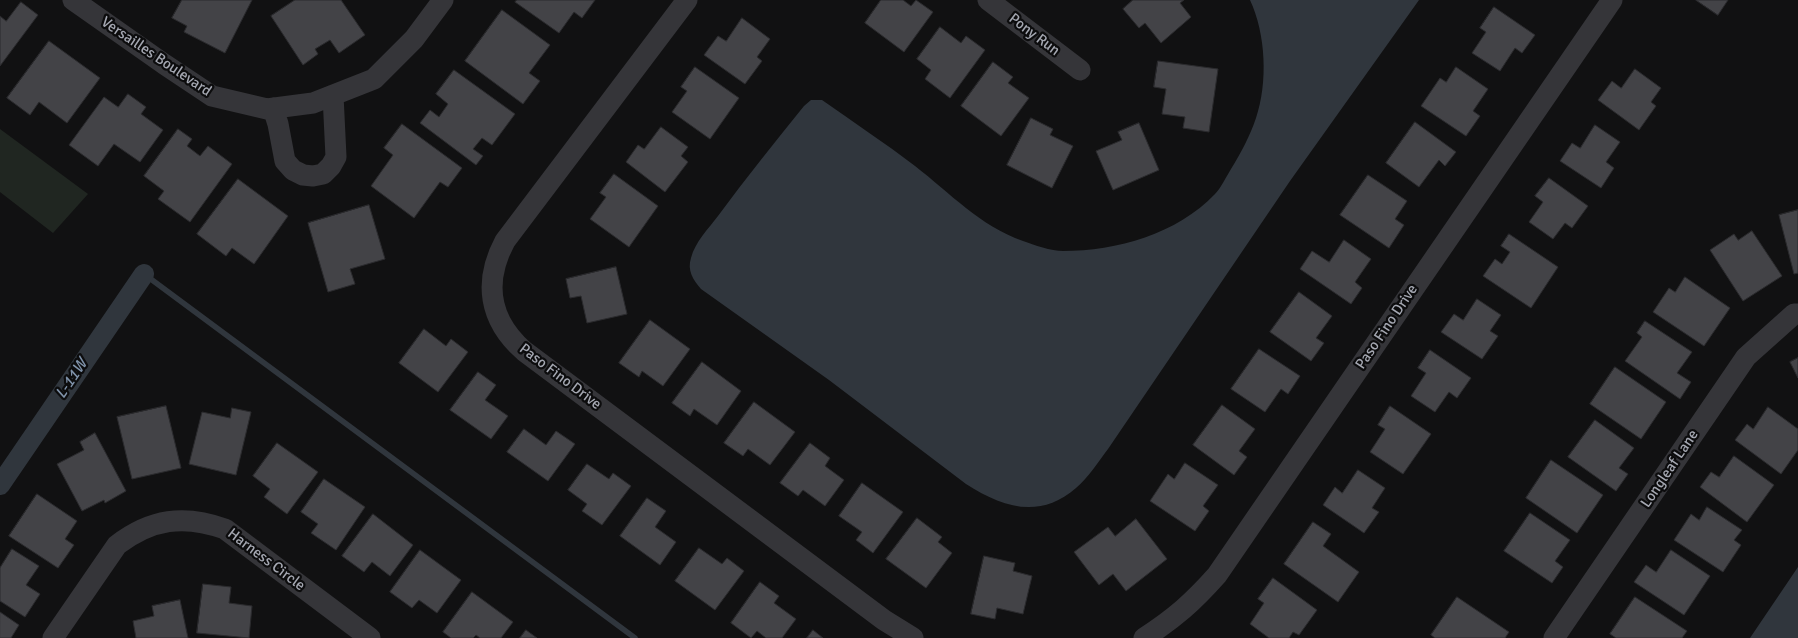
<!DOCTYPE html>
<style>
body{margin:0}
canvas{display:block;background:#111112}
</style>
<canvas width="1798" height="638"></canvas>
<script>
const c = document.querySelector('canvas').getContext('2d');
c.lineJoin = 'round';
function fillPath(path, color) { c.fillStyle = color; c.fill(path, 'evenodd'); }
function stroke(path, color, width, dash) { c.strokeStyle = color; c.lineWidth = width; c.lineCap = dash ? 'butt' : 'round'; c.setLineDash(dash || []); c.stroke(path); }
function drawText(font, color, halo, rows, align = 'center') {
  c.font = font + ' Signika,sans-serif'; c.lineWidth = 4.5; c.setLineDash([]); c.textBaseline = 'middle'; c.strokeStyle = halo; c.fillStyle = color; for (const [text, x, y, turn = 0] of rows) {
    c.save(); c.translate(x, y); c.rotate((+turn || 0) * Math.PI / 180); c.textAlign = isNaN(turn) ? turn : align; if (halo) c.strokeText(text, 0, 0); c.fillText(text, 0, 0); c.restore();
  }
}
fillPath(new Path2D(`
 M0 129 88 194 53 233 0 192Z`), '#202621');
fillPath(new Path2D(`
 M1250 0H1419L1290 181 1108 449C1098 462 1088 478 1076 488 1039 520 1002 507 966 484L829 380 701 289C693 280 687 270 691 258 695 242 709 228 718 216 746 178 775 142 804 106L811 100H822C853 122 885 143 915 166 950 193 980 226 1023 241 1034 245 1051 251 1063 251 1117 251 1177 234 1215 194 1221 188 1226 177 1231 169 1241 153 1250 136 1256 118 1268 83 1266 34 1250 0Z
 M1798 567V638H1750Z`), '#30363d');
stroke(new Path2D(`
 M144 274 635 638`), '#30363d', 5.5);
stroke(new Path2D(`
 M0 485 144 274`), '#30363d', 20);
const building = new Path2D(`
 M182 0H252L225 53 184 32 187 26 172 18Z
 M295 0H341L365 35 339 53 330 40 315 49 318 54 303 65 271 16Z
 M517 0H595L582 18 574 12 559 33 515 2Z
 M881 0H903L911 6 916 0 933 12 904 52 865 23Z
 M1133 0H1184L1180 3 1191 17 1161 43 1145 23 1139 28 1123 9Z
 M1696 0H1728L1718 15Z
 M21 2 38 15 0 66V16L6 21Z
 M1494 7 1535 35 1522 53 1515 48 1500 71 1472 53 1486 32 1480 28Z
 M502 10 550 45 529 73 540 81 523 104 465 61Z
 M742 18 770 39 757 57 762 61 745 84 704 55 718 36 726 41Z
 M940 27 961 43 966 36 985 50 950 98 925 79 931 70 917 59Z
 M49 41 100 78 67 123 39 102 30 115 7 98Z
 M1158 61 1218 69 1209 132 1183 128 1185 117 1162 114 1166 89 1154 87Z
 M993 62 1013 77 1008 83 1029 98 1001 136 961 106Z
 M695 67 739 98 710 139 672 112 687 91 681 87Z
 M1456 67 1488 89 1473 111 1480 116 1466 136 1421 106 1440 78 1446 82Z
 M1635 69 1661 88 1651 102 1656 106 1639 130 1598 100 1612 81 1621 88Z
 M454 70 515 114 492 145 482 138 473 149 483 156 476 165 420 123 430 110 439 117 448 104 436 94Z
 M128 94 146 107 141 114 163 130 140 162 114 144 98 166 69 145 104 97 118 107Z
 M1031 118 1053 129 1050 135 1073 146 1052 188 1007 165Z
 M1415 122 1456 152 1445 166 1439 160 1419 187 1386 163Z
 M1139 123 1159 170 1113 190 1096 151 1122 140 1118 132Z
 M402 124 462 168 448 187 440 182 414 218 371 186 393 155 384 148Z
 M1595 125 1620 142 1606 162 1614 168 1601 188 1560 161 1572 143 1580 148Z
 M661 127 688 147 681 156 688 162 665 192 626 162 638 145 644 149Z
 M178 129 192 139 187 146 200 156 208 146 232 164 190 222 158 199 164 191 144 176Z
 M614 174 658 206 629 247 590 219 606 197 600 193Z
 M1368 175 1407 201 1395 219 1404 225 1389 248 1340 215Z
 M1549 178 1588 206 1572 228 1565 223 1553 239 1529 222 1543 202 1535 196Z
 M238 179 288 216 254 264 232 248 226 256 197 234Z
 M369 205 385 259 350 269 355 284 328 292 308 223Z
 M1798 210V273L1794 274 1779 215Z
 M1752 231 1782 276 1743 301 1710 250 1734 234 1738 240Z
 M1509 234 1558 267 1531 308 1483 276 1495 259 1502 264 1510 252 1501 246Z
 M1344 240 1371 259 1355 282 1362 288 1351 304 1300 269 1312 251 1329 262Z
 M616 267 627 314 587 323 581 296 570 298 566 279Z
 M1685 277 1730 308 1704 346 1653 312 1669 288 1675 292Z
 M1299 292 1332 316 1316 338 1324 343 1311 361 1270 332Z
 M1477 299 1501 315 1490 331 1498 336 1482 359 1441 332 1454 314 1463 320Z
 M650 320 690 349 663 386 642 371 639 377 619 363Z
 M1645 321 1692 352 1677 373 1691 382 1680 399 1625 361 1642 337 1637 333Z
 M424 329 446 346 451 339 468 352 438 392 399 363Z
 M1259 349 1300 376 1288 394 1281 389 1265 412 1231 389Z
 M1430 350 1471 378 1457 398 1449 392 1435 412 1411 396 1426 373 1418 368Z
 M1798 358V378L1790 362Z
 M702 362 741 391 717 425 694 409 690 416 672 403Z
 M1615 367 1666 402 1641 439 1590 404Z
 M478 372 496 385 485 400 508 416 491 439 450 410Z
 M754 402 795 432 770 465 748 449 743 456 724 443Z
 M1222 405 1255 429 1239 451 1247 457 1234 475 1193 445Z
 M166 406 181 468 132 479 117 417Z
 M1390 406 1431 434 1403 474 1370 452 1385 429 1378 425Z
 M1768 407 1798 429V450L1781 474 1735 440 1747 424 1753 429Z
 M232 408 251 412 236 475 189 464 202 412 230 418Z
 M1595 420 1634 448 1619 468 1628 474 1616 491 1568 457Z
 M524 429 546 445 556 431 575 444 548 481 507 452Z
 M95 433 126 491 105 503 104 500 82 511 57 464 84 450 80 442Z
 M277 443 318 472 287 514 264 497 270 489 253 476Z
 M810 443 830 458 825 466 844 480 825 506 803 490 798 496 780 483Z
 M1734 456 1774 485 1747 522 1700 487 1711 472 1719 477Z
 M1551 460 1603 495 1577 533 1526 498Z
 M1185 463 1218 485 1203 506 1209 511 1195 531 1150 501 1168 474 1174 479Z
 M587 464 609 479 613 473 631 486 602 525 582 511 587 504 568 490Z
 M1358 470 1385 488 1372 508 1379 512 1364 533 1323 505 1335 487 1342 493Z
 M324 479 365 507 336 550 311 533 318 524 301 512Z
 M862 483 903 512 873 553 856 540 862 532 839 516Z
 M37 494 77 521 65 539 74 545 58 568 9 536Z
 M647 498 666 511 655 527 676 542 660 565 620 536Z
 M1707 507 1742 530 1734 540 1741 545 1723 572 1674 540 1691 514 1699 520Z
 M1530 513 1570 540 1555 561 1563 567 1552 583 1504 551Z
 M373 514 413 545 390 576 372 562 364 572 342 556Z
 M917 518 942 537 938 542 952 553 926 588 886 559Z
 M1136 519 1167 559 1126 591 1113 574 1099 585 1074 552 1108 527 1115 536Z
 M1313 522 1331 534 1323 546 1359 572 1338 602 1284 564Z
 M699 548 722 564 727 558 744 571 715 610 675 581Z
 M12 549 39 566 26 585 40 594 25 617 0 601V568Z
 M420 550 461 580 437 613 419 600 412 608 390 592Z
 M1671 550 1710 576 1684 615 1634 582 1646 565 1656 572Z
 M984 556 1015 563 1013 571 1032 576 1023 614 997 608 995 619 971 614Z
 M1273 578 1317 610 1299 635 1293 632 1289 638H1269L1250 624 1264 603 1258 599Z
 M760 582 779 596 774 603 796 619 782 638H766L757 631 751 638 731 623Z
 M203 584 231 587 229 603 252 606 249 638 197 633Z
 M472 592 513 622 501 638H480L476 635 473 638H451L443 632Z
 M1457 597 1509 632 1505 638H1435L1431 635Z
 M1635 597 1687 631 1682 638H1616L1610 634Z
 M180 600 188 638H136L133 621 154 616 152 606Z
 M0 612 19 625 11 638H0Z
 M526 630 537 638H520Z
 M813 630 823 638H807Z`);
fillPath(building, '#434347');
stroke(building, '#2b2b2e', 1);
stroke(new Path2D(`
 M73 0 164 64 212 96 267 109 313 103 374 79 414 39 443 0
 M687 0 505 241C483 282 489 320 524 351L884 620 913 638
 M988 0 1080 70
 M273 108 278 124 285 161 293 170 303 175 313 176 323 174 331 166 336 157 333 95
 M53 638 117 545C151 519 184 514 225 529L370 638
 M1144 638C1175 618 1193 602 1217 575L1612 0
 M1554 638 1746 357 1794 314H1798`), '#353539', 21);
drawText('15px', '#a4a7b1', '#0c0c0d', [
 ["Pony Run",1034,35,37],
 ["Versailles Boulevard",156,57,34],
 ["Paso Fino Drive",1387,327,-56],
 ["Paso Fino Drive",560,377,37],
 ["Longleaf Lane",1670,469,-56],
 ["Harness Circle",266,560,37]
]);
drawText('italic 16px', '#7f92a9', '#0c0c0d', [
 ["L-11W",72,379,-56]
]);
</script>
